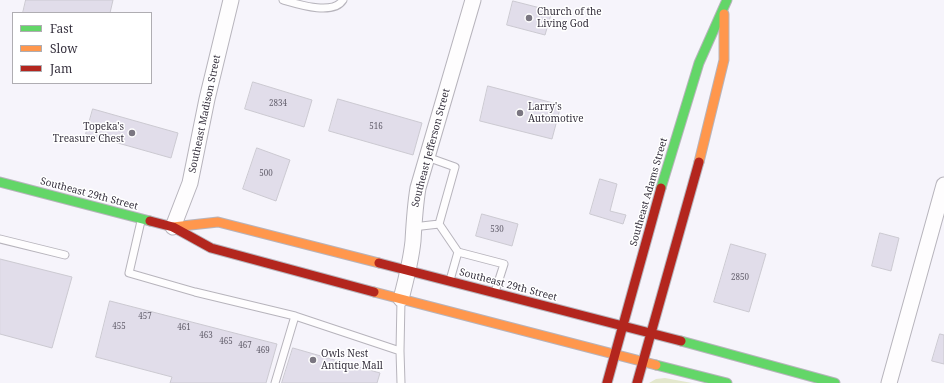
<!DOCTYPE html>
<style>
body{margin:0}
#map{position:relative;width:944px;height:383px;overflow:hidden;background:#f6f4fb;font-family:"Noto Serif",serif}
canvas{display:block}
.legend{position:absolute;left:12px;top:12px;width:140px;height:72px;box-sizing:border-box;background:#fff;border:1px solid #afadb2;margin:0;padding:5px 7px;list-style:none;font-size:12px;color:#37323f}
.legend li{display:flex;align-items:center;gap:8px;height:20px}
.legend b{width:20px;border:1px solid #afadb2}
</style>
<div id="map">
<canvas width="944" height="383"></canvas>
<ul class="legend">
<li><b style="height:5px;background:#63d668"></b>Fast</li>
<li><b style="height:5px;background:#ff974d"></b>Slow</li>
<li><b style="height:5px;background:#b3261e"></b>Jam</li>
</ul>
</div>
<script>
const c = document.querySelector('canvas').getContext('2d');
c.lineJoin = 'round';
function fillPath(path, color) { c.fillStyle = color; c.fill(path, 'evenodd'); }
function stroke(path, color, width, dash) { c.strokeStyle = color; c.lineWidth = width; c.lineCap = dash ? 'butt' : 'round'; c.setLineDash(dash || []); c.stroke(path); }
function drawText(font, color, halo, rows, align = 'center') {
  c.font = font + ' "Noto Serif",serif'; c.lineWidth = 3; c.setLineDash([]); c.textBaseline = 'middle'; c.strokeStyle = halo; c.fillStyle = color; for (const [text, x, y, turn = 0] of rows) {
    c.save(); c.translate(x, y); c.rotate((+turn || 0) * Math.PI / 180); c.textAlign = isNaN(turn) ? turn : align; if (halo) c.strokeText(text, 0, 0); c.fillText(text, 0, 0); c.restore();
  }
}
fillPath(new Path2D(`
 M665 378 692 383H649L656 379Z`), '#e3e7cd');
const building = new Path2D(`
 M26 0H113L110 13H23Z
 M513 1 552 11 545 35 507 25Z
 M253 82 312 100 304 127 245 109Z
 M488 86 561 105 552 139 480 121Z
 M338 99 422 123 413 155 329 131Z
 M93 109 178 133 171 158 86 134Z
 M257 148 290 160 276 201 243 189Z
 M600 179 617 184 610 211 626 215 623 224 590 214Z
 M482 214 518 224 512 246 476 236Z
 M880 233 899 238 891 271 872 266Z
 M731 244 766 254 749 312 714 302Z
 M0 259 72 277 52 348 0 334Z
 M110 301 277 344 266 383H170L172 377 96 357Z
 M940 334 944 335V364L932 361Z
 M293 348 380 373 377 383H282Z`);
fillPath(building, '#e1ddea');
stroke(building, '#cbc9d1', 1);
const lane = new Path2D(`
 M283 0C297 4 333 16 343 0
 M141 221 129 273 195 292 295 316
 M439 224 458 252 450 280
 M413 227 439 224 455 167 427 157
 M0 239 65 255
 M458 252 504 264 495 292
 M400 351 401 383
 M275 383 295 316 400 351 401 300`);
const street = new Path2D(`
 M173 227 190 183 207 99 231 0
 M401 299C406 280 411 261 413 241 414 223 415 206 418 188L473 0
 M889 383 944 185`);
const fast = new Path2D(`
 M0 182 150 221
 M661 188 699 63 727 0
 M681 341 835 383
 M656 365 727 383`);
const slow = new Path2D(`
 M699 162 724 60V14
 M173 227 218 222 379 263
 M374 292 656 365`);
const jam = new Path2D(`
 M150 221 173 227 211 248 374 292
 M379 263 681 341
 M607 383 661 188
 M637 383 699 162`);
stroke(lane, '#b7b4bc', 9);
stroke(street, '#b7b4bc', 17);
stroke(fast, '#b7b4bc', 11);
stroke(slow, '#b7b4bc', 11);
stroke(jam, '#b7b4bc', 11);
stroke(lane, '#fefdfe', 7);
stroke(street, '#fefdfe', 15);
stroke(fast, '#63d668', 9);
stroke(slow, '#ff974d', 9);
stroke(jam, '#b3261e', 9);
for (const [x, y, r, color] of [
 [529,18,4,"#7a7681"],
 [520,113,4,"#7a7681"],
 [132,133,4,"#7a7681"],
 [313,360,4,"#7a7681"]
]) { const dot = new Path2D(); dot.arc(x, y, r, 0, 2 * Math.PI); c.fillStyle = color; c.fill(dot); stroke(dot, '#fff', 1.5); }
drawText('8px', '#625e6b', null, [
 ["2834",278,104],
 ["516",376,127],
 ["500",266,174],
 ["530",497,230],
 ["2850",740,278],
 ["457",145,317],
 ["455",119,327],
 ["461",184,328],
 ["463",206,336],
 ["465",226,342],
 ["467",245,346],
 ["469",263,351]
]);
drawText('10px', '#37323f', '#fff', [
 ["Church of the",537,12],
 ["Living God",537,24],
 ["Larry's",528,107],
 ["Automotive",528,119],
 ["Topeka's",124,127,"right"],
 ["Treasure Chest",124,139,"right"],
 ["Owls Nest",321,354],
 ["Antique Mall",321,366]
], 'left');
drawText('10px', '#37323f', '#fff', [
 ["Southeast Madison Street",205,114,-78],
 ["Southeast Jefferson Street",431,148,-75],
 ["Southeast Adams Street",649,192,-74],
 ["Southeast 29th Street",89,194,15],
 ["Southeast 29th Street",508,285,15]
]);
</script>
